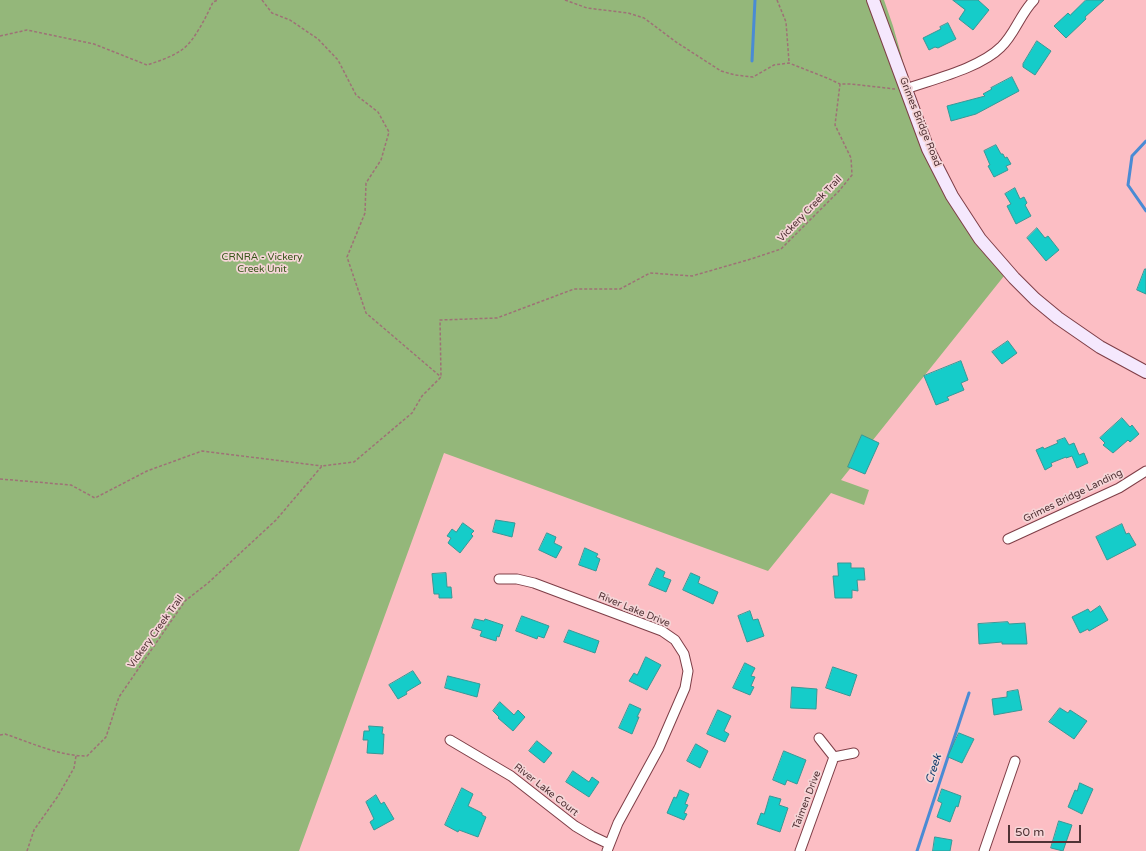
<!DOCTYPE html>
<style>
body{margin:0}
#map{position:relative;width:1146px;height:851px;overflow:hidden;background:#fcbec4;font-family:"Varela Round",sans-serif}
canvas{display:block}
.scale{position:absolute;left:1008px;top:825px;width:73px;height:18px;box-sizing:border-box;border:2px solid #503235;border-top:0;padding-left:5px;font-size:12px;line-height:14px;white-space:nowrap;color:#503235;-webkit-text-stroke:3px #f5d5d7;paint-order:stroke}
</style>
<div id="map">
<canvas width="1146" height="851"></canvas>
<div class="scale">50 m</div>
</div>
<script>
const c = document.querySelector('canvas').getContext('2d');
c.lineJoin = 'round';
function fillPath(path, color) { c.fillStyle = color; c.fill(path, 'evenodd'); }
function stroke(path, color, width, dash) { c.strokeStyle = color; c.lineWidth = width; c.lineCap = dash ? 'butt' : 'round'; c.setLineDash(dash || []); c.stroke(path); }
function drawText(font, color, halo, rows, align = 'center') {
  c.font = font + ' "Varela Round",sans-serif'; c.lineWidth = 3.5; c.setLineDash([]); c.textBaseline = 'middle'; c.strokeStyle = halo; c.fillStyle = color; for (const [text, x, y, turn = 0] of rows) {
    c.save(); c.translate(x, y); c.rotate((+turn || 0) * Math.PI / 180); c.textAlign = isNaN(turn) ? turn : align; if (halo) c.strokeText(text, 0, 0); c.fillText(text, 0, 0); c.restore();
  }
}
fillPath(new Path2D(`
 M0 0H884L893 26 916 108 946 194 1004 276 841 480 869 490 864 505 831 493 768 571 444 453 299 851H0Z`), '#94b77a');
stroke(new Path2D(`
 M752 61 755 0
 M1146 141 1132 156 1128 185 1146 211
 M917 851 969 693`), '#4a8bd4', 3);
const building = new Path2D(`
 M953 0H978L989 10 973 30 959 19 965 10Z
 M1086 0H1104L1085 17 1086 19 1066 38 1054 26 1068 13 1070 15Z
 M948 23 956 39 938 48 935 47 929 50 923 38 941 29 940 27Z
 M1037 41 1051 51 1035 75 1023 67V64Z
 M1012 77 1019 91 976 114 951 121 947 106 985 96 983 94 992 89 991 88Z
 M996 145 1001 154H1003L1005 158 1007 157 1011 164 1006 166 1008 170 994 177 988 166 990 165 984 151Z
 M1015 188 1020 199 1024 197 1027 203 1025 205 1031 216 1016 224 1007 206 1011 204 1005 194Z
 M1037 228 1045 238 1048 236 1059 250 1046 261 1027 238Z
 M1145 269H1146V294L1137 290Z
 M1008 341 1017 353 1002 364 992 352Z
 M961 361 968 380 961 383 964 390 947 397 949 400 936 405 924 376Z
 M1122 418 1130 427 1132 425 1139 434 1130 442 1128 440 1113 453 1103 445 1105 443 1100 438Z
 M862 435 879 443 865 474 848 467Z
 M1065 438 1069 445 1074 443 1079 455 1084 453 1088 463 1077 468 1072 456 1066 458V457L1051 463 1052 466 1045 470 1036 450 1043 447 1044 449 1058 443 1057 441Z
 M496 520 515 523 512 537 493 532Z
 M463 523 474 531 471 534 473 536 460 553 448 543 451 538 447 536 452 529 456 532Z
 M1122 524 1126 534 1129 533 1136 545 1107 560 1096 537Z
 M547 533 556 537 554 543 562 547 556 558 539 550Z
 M585 548 598 554 596 557 600 559 596 571 579 565Z
 M838 563H851V568H864L865 580H857L858 591 852 590V598H835L833 576H838Z
 M657 568 665 572 663 577 671 580 666 592 649 585Z
 M446 573 447 587H451L452 598H439V594H434L432 574Z
 M691 573 700 577 698 583 718 592 713 604 683 590Z
 M1100 606 1108 620 1089 631 1088 629 1080 633 1072 617 1088 609 1090 612Z
 M750 611 753 620 758 619 764 636 747 642 738 616Z
 M522 616 549 626 544 638 538 636 537 639 516 631Z
 M475 619 484 621 485 619 503 625 499 637 497 636 496 641 480 636 482 631 472 628Z
 M1008 622 1009 624 1025 623 1027 644H1002V642L979 644 978 624Z
 M569 630 599 641 595 653 564 642Z
 M646 657 661 665 647 690 629 681 634 673 637 675Z
 M745 663 755 668 751 676 755 677 751 686 754 687 750 695 733 688Z
 M833 667 857 675 850 696 826 688Z
 M413 671 421 683 406 692 407 694 398 699 389 685Z
 M448 676 480 684 477 697 445 688Z
 M792 687 817 689 816 709 791 708Z
 M1018 690 1022 710 994 715 992 699 1007 697V692Z
 M500 702 514 715 518 710 525 717 513 731 498 718 499 717 493 711Z
 M630 704 641 709 637 717H639L632 734 619 728Z
 M1060 708 1068 713 1070 710 1087 721 1074 739 1049 722Z
 M718 710 731 716 724 731 729 734 725 742 707 734Z
 M369 726 383 727 382 734H384L383 754 367 753 368 740H363L364 731H369Z
 M959 733 974 739 962 763 948 757Z
 M537 741 552 753 544 763 529 751Z
 M696 744 708 751 700 768 687 761Z
 M784 751 806 760 797 784 787 780 785 785 773 780Z
 M573 771 589 782 592 777 599 782 589 797 566 782Z
 M1080 783 1093 789 1082 814 1068 807 1075 790 1077 791Z
 M462 788 473 794 468 806 482 813V815L486 817 478 837 459 830 458 832 445 825Z
 M942 789 961 796 958 807 956 806 950 822 937 817 942 803 938 801Z
 M680 790 689 794 685 804 688 805 684 813 687 814 684 820 667 813 674 797 676 798Z
 M376 795 381 804 384 802 394 819 374 830 370 822 374 819 366 802Z
 M770 796 781 799 779 805 788 808 780 832 757 824 761 813 764 814Z
 M1059 821 1072 825 1063 851 1051 848Z
 M935 837 952 840 950 851H933Z`);
fillPath(building, '#15ccc9');
stroke(building, '#389896', 1);
const street = new Path2D(`
 M906 89C934 79 980 68 1001 47 1015 34 1020 14 1034 0
 M1008 539 1119 488 1146 471
 M499 579H517L534 583 662 631 675 640 684 654 688 671 685 688 659 748 618 823 607 851
 M819 738 834 757 854 753
 M450 740 511 776 575 826 592 836 609 844
 M800 851 834 757
 M984 851 1015 761`);
const secondary = new Path2D(`
 M873 0 928 149 952 196 980 239 1014 278 1035 299 1058 318 1100 347 1146 372`);
stroke(street, '#7e3e47', 11);
stroke(secondary, '#7e3e47', 14);
stroke(new Path2D(`
 M262 0 272 13 290 20 318 39 338 60 356 95 378 112 389 132 381 160 366 183 365 213 347 257 366 313 441 377
 M565 0 587 8 628 13 644 18 676 42 721 71 735 75 753 77 774 65 789 63 827 78 840 84
 M777 0 786 22 789 62
 M0 36 27 30 94 44 147 65C159 61 172 57 183 49 195 40 207 15 213 2L218 0
 M0 479 71 485 95 498 147 471 202 451 322 466
 M0 735 5 734C32 743 59 756 87 756L106 737 119 697 185 601 208 583 276 520 322 466 354 462 412 413 422 396 441 377 440 320 497 318 574 289H620L650 273 692 276 751 259 781 249 839 191 852 175 851 158 835 125 840 84H851L895 89
 M27 851 34 830 58 796 74 768 76 756`), '#9e7176', 1.5, [3, 2]);
stroke(street, '#fff', 9);
stroke(secondary, '#f5e8fd', 12);
drawText('10px', '#503235', '#f5d5d7', [
 ["Grimes Bridge Road",920,122,68],
 ["Vickery Creek Trail",810,209,-46],
 ["Grimes Bridge Landing",1073,496,-26],
 ["River Lake Drive",634,610,22],
 ["Vickery Creek Trail",156,632,-54],
 ["River Lake Court",546,790,38],
 ["Taimen Drive",807,800,-69]
]);
drawText('10px', '#345417', '#f5d5d7', [
 ["CRNRA - Vickery",262,257],
 ["Creek Unit",262,269]
]);
drawText('italic 11px', '#0e3c6c', '#f5d5d7', [
 ["Creek",934,769,-72]
]);
</script>
